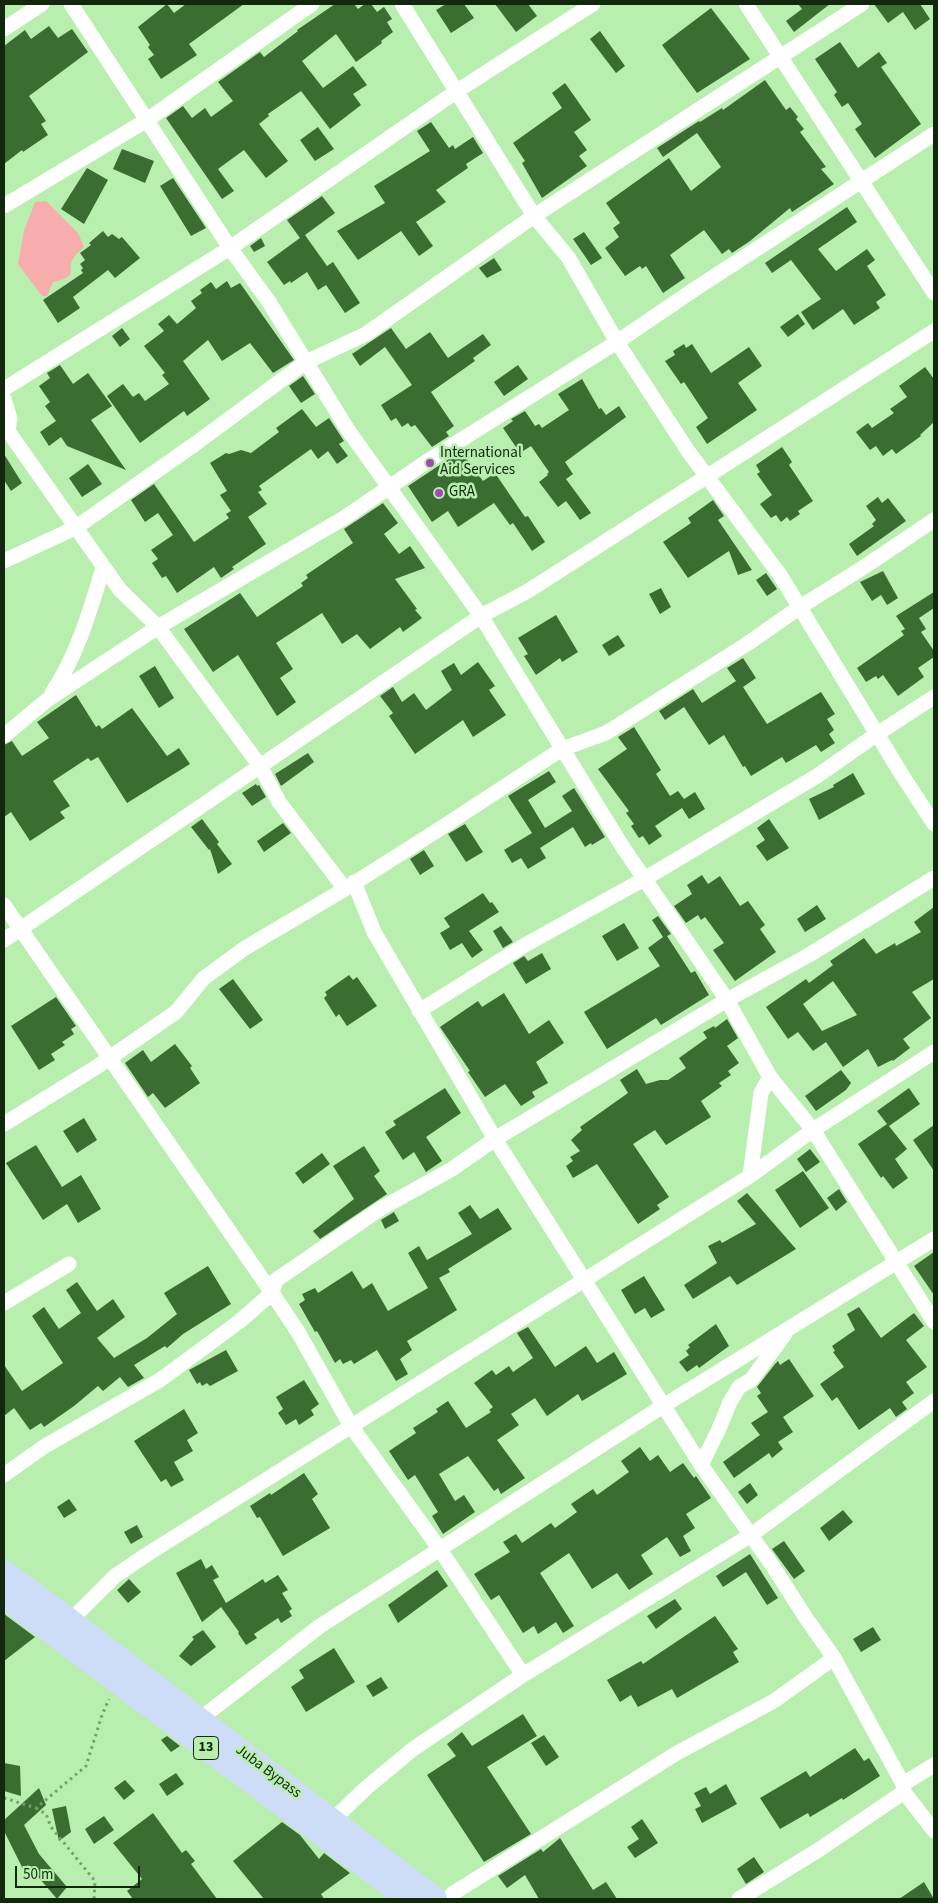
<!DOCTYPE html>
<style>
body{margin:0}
#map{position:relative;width:938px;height:1903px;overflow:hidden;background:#b8eeae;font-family:"Source Sans 3",sans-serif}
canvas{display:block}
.frame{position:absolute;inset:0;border:5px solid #13270f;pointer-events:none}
.scale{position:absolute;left:15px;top:1866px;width:125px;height:22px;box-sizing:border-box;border:2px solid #13270f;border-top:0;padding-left:6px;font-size:15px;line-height:18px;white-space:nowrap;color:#13270f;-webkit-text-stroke:4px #b8eeae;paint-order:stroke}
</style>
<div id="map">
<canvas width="938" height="1903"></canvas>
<div class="frame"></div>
<div class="scale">50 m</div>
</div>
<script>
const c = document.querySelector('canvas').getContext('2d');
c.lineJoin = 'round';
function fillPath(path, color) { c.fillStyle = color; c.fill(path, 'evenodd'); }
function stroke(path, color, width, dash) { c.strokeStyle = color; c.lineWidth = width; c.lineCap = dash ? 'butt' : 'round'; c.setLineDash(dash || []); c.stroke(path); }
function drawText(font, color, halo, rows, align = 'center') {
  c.font = font + ' "Source Sans 3",sans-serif'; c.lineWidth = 5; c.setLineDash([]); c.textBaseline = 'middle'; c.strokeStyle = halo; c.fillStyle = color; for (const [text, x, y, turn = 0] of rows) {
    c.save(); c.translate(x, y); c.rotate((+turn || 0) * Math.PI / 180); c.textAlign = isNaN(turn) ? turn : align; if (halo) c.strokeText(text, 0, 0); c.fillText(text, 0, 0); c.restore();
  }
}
fillPath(new Path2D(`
 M46 201 78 233 84 247C74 255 69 261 71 274L64 279 53 282 47 296H42L18 264 24 231 35 202Z`), '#f7adab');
fillPath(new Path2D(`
 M167 4 174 13 186 4H244L189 44 197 55 161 79 148 59 154 55 148 47 150 45 138 27Z
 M335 4H354L358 9 365 4H371L377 12 384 7 392 19 387 22 393 32 381 41 382 43 356 62 336 34 302 61 323 88 353 66 367 85 353 94 361 105 330 129 301 91 268 114 269 116 259 124 288 161 266 178 244 150 218 169 234 191 222 199 166 118 183 106 192 118 205 108 211 117 233 101 218 82 260 52 264 57 298 31 297 30Z
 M446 4H464L474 18 451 33 436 10Z
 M495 4H528L537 16 516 32Z
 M798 4H830L794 32 786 21 802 9Z
 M874 4H920L930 19 915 30 903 12 888 23Z
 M711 8 750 59 697 93 662 45Z
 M49 26 58 38 72 29 88 52 29 96 46 121 41 124 48 135 23 152 22 150 4 164V46L25 30 31 39Z
 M600 31 625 66 616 73 590 39Z
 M840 42 858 68 879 52 887 63 881 67 921 124 875 158 855 129 862 124 848 103 842 107 834 95 837 92 815 59Z
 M765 80 786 110 790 107 798 117 796 119 804 129 800 132 826 167 821 169 834 184 792 212 790 208 750 241 732 253 729 249 722 254 704 230 670 255 685 278 663 293 646 266 642 269 640 266 625 276 605 248 619 237 613 228 620 223 606 203 669 158 691 191 721 167 697 133 663 157 657 148 699 121 700 122 722 108 723 110Z
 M565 83 591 120 574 132 587 150 579 156 587 166 542 198 522 163 525 161 513 143 562 108 552 93Z
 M431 122 449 148 453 145 455 149 473 137 483 153 466 164 468 168 436 190 446 202 416 222 433 246 419 256 401 231 358 260 337 231 385 203 374 186 430 151 417 131Z
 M318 127 334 149 315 161 300 140Z
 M122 149 154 161 145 183 113 169Z
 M87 168 108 180 84 224 61 209Z
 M173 178 206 228 191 236 160 186Z
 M322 196 335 213 305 235 327 266 333 262 360 303 345 313 326 285 318 290 307 272 291 283 290 281 284 285 267 262 300 238 287 220Z
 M847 207 857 222 818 249 836 271 867 249 875 260 867 266 886 295 876 302 880 308 854 325 843 309 813 330 801 312 821 299 791 260 772 273 765 263Z
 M103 231 108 237 112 234 119 239 122 237 140 258 115 278 108 270 73 297 80 308 58 323 43 300 83 273 81 270 83 268 80 264 85 260 80 253 91 245 89 243Z
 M584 232 602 258 591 265 573 239Z
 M261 238 265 246 254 252 250 246Z
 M494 258 502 270 487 278 479 268Z
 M227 281 231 288 240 283 294 360 273 373 250 343 222 361 208 340 183 361 210 399 187 416 184 411 140 443 107 396 123 384 133 397 139 393 145 401 169 384 162 375 165 373 144 346 164 331 158 324 169 315 177 324 196 308 191 301 202 293 200 290 211 282 216 289Z
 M798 314 805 324 788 337 780 327Z
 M122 328 130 339 120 347 112 336Z
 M391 328 406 349 430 332 448 358 483 334 491 345 473 358 475 361 431 392 454 426 446 432 449 436 432 447 415 425 411 427 408 423 402 427 396 418 391 421 381 405 412 385 385 347 360 366 352 354Z
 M684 344 686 348 692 344 711 373 749 347 762 366 738 383 757 410 707 444 696 427 708 418 684 382 681 384 665 361 675 355 673 351Z
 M60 365 73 384 88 373 112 406 91 420 126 470 67 446 61 437 49 446 40 432 56 421 45 406 50 402 39 386 50 378 47 373Z
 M518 365 528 379 504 396 494 382Z
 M925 367 934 379V422L920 435 921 436 896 454 892 449 883 456 876 446 870 450 856 432 868 423 872 428 894 413 890 409 907 397 899 386Z
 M303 376 315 394 301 403 289 386Z
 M582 379 599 409 601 408 606 415 619 406 626 417 565 462 573 474 566 479 591 513 580 520 566 501 558 507 539 482 548 475 547 474 549 472 531 446 520 453 503 428 513 421 511 419 525 411 535 426 539 424 542 428 569 410 558 394Z
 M302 409 316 427 329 418 344 441 339 444 348 456 337 464 328 451 318 459 311 449 259 486 262 490 258 492 267 504 248 517 266 544 232 567 234 569 221 578 214 567 177 593 166 576 162 578 152 563 158 559 151 550 173 535 158 513 145 522 131 500 154 484 194 542 229 518 226 514 231 511 220 495 227 491 210 463 226 453 229 454 241 450 251 453 279 432 276 428Z
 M782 447 792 462 789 465 813 501 798 511 800 514 790 521 787 517 781 522 776 515 771 518 760 504 772 495 757 474 760 472 756 465Z
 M461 451 483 481 495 473 525 517 528 516 545 542 532 551 513 523 510 525 494 503 458 527 448 511 432 522 408 486Z
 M4 454 22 483 11 491 4 480Z
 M88 464 102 484 82 497 69 478Z
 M878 497 882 503 888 498 906 521 857 556 849 544 874 526 872 524 876 520 866 506Z
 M713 500 724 516 718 520 752 570 738 575 729 551 688 578 663 542 691 523 688 518Z
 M383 503 398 523 384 534 399 554 410 546 425 568 395 579 417 609 415 610 422 618 403 632 400 627 370 649 357 634 342 644 322 613 276 643 293 669 280 678 296 702 277 716 238 655 213 672 184 629 240 593 257 617 303 586 301 583 308 578 306 575 353 543 344 529Z
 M883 571 898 598 887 605 881 595 872 601 860 582Z
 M766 573 777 589 767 596 756 580Z
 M661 588 671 607 660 614 649 594Z
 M934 592V608L919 618 926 629 921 632 934 651V657L918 668 924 677 898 696 883 675 878 679 876 676 866 682 857 668 904 635 901 631 905 629 896 616Z
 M556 615 578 652 562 662 560 658 536 675 524 656 528 654 518 638Z
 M618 635 625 646 609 656 602 645Z
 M743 658 756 678 743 687 767 724 821 692 835 714 827 719 834 730 829 734 835 743 821 752 816 745 786 763 782 757 751 776 745 766 743 767 724 735 709 745 684 707 665 720 659 711 693 689 702 703 736 681 727 668Z
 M478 662 495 686 489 690 506 715 473 737 463 720 415 754 389 716 393 713 380 696 393 687 402 702 414 693 426 710 452 690 441 671 454 663 461 675Z
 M155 666 174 698 159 708 139 676Z
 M76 695 96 727 99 725 102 729 132 708 167 756 179 748 190 764 127 803 98 757 91 761 88 758 53 781 70 806 60 812 65 818 30 841 11 812 4 817V745L12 741 22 756 49 738 37 722Z
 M634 727 661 770 656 774 670 796 678 791 684 799 695 792 705 809 689 819 682 808 655 826 662 836 649 845 643 836 639 838 631 826 634 824 626 813 629 811 598 769 627 749 618 737Z
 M308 753 314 762 281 786 275 774Z
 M549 771 556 782 528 800 545 828 572 811 562 796 574 788 605 837 592 845 591 843 585 847 573 827 540 848 546 858 528 869 521 858 512 863 504 850 532 833 508 796Z
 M853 773 865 794 819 820 809 799 834 787 833 785Z
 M256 784 257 786 259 785 266 797 252 806 242 793Z
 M202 819 219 842 217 844 232 864 218 874 210 849 209 850 191 827Z
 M769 819 789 848 767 861 756 846 765 840 757 828Z
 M283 823 291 833 264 852 257 841Z
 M465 824 483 852 466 862 448 834Z
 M424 850 434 866 420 875 410 859Z
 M702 875 708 884 720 876 740 906 748 901 765 925 760 929 776 952 735 981 713 950 724 943 705 917 701 920 698 915 686 923 674 906 692 894 687 885Z
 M483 893 490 903 492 902 499 912 469 931 483 950 472 958 462 943 450 950 440 933 450 927 444 918Z
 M817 905 826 919 805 932 797 919Z
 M934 907V979L912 992 931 1018 903 1039 910 1048 893 1061 892 1060 878 1067 868 1049 843 1067 826 1042 813 1051 798 1032 788 1039 766 1007 806 979 809 983 833 965 830 961 864 938 876 954 895 943 896 946 921 932 914 922ZM833 981 857 1015 822 1031 803 1004Z
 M658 916 671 934 667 936 691 973 695 971 709 995 661 1025 656 1018 607 1049 584 1012 660 966 648 948 663 937 652 920Z
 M624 923 639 948 617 961 602 936Z
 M501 926 513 942 503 948 493 931Z
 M542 953 551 969 526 984 513 963 524 956 528 961Z
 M349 975 353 980 357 977 377 1006 347 1026 339 1014 336 1017 324 998 327 995 325 992Z
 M233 979 263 1020 250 1029 219 989Z
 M504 993 529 1034 549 1020 564 1043 536 1062 548 1083 532 1092 535 1097 521 1106 505 1084 485 1097 468 1072 470 1071 440 1027 478 1001 482 1007Z
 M56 997 76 1026 71 1029 74 1034 62 1042 65 1045 51 1054 55 1060 39 1070 11 1026Z
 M727 1019 738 1038 727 1046 739 1063 728 1071 731 1075 719 1083 722 1086 701 1101 711 1117 666 1145 655 1130 633 1144 669 1197 657 1205 660 1209 638 1224 597 1164 573 1178 566 1166 573 1161 570 1157 580 1151 571 1140 582 1130 580 1127 628 1093 620 1080 637 1069 646 1084 660 1080H668L686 1068 679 1058 707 1038 703 1032 714 1026 715 1028Z
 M175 1044 192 1066 190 1068 200 1083 165 1108 153 1093 148 1097 125 1063 143 1050 151 1062Z
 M841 1070 851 1083 846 1090 816 1111 805 1096Z
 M445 1088 461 1113 426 1137 442 1161 426 1172 414 1152 403 1160 385 1132 396 1125 393 1121Z
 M909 1088 920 1104 889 1126 907 1149 895 1159 908 1178 893 1189 883 1176 881 1178 858 1144 887 1124 877 1111Z
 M84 1118 97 1140 77 1153 63 1131Z
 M934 1125V1171L913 1140Z
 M36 1145 62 1187 81 1175 101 1209 78 1223 67 1204 43 1220 6 1163Z
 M364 1146 380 1171 374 1176 387 1194 320 1239 313 1231 354 1199 333 1166Z
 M810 1149 820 1162 806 1172 797 1159Z
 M322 1153 330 1164 303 1184 295 1173Z
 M803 1171 829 1208 800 1228 775 1190Z
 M839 1189 847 1202 836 1211 827 1198Z
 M747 1193 796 1249 737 1285 730 1276 693 1299 684 1285 717 1263 708 1246 720 1240 722 1243 756 1224 737 1201Z
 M470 1205 480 1219 498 1208 512 1229 448 1269 450 1272 439 1278 457 1310 407 1341 412 1350 400 1359 408 1374 396 1381 377 1350 354 1364 351 1360 343 1364 340 1359 335 1363 317 1331 315 1332 299 1304 305 1300 302 1294 315 1288 318 1293 352 1271 363 1289 372 1283 388 1311 428 1288 408 1253 419 1246 427 1260 472 1234 458 1213Z
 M394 1212 399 1221 385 1229 381 1220Z
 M934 1252V1295L914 1266Z
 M208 1266 231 1304 183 1334 167 1348 165 1346 134 1365 144 1378 128 1387 120 1377 103 1391 98 1386 74 1406 44 1427 41 1423 30 1430 14 1408 4 1416V1365L22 1391 63 1363 32 1316 44 1307 59 1329 81 1313 66 1290 77 1282 97 1311 113 1299 125 1317 97 1338 114 1358 147 1338 177 1314 164 1293Z
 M644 1276 665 1310 651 1318 645 1308 635 1314 621 1290Z
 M859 1307 881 1338 914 1313 924 1326 906 1340 927 1367 906 1382 914 1393 902 1402 907 1409 896 1417 890 1408 859 1430 837 1397 832 1401 820 1384 844 1367 833 1352 835 1351 832 1346 855 1330 847 1314Z
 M716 1324 729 1346 699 1368 697 1365 687 1372 679 1362 689 1355 686 1351 690 1347 688 1345Z
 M528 1327 555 1367 586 1346 597 1363 614 1352 627 1374 582 1401 578 1394 547 1416 535 1398 511 1414 519 1425 497 1440 525 1478 501 1494 498 1488 494 1491 468 1456 439 1474 455 1501 464 1495 475 1512 443 1534 432 1516 438 1512 415 1475 408 1480 389 1451 416 1433 413 1428 438 1412 436 1409 448 1401 466 1428 491 1412 489 1410 493 1407 474 1383 492 1370 496 1375 509 1366 513 1372 533 1358 517 1333Z
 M226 1350 238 1371 210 1386 207 1383 202 1386 200 1382 197 1384 189 1370Z
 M789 1359 814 1396 783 1417 793 1432 778 1442 783 1449 772 1458 769 1453 734 1478 723 1462 760 1435 751 1423 768 1412 757 1396 761 1393 757 1387 775 1364 778 1361 780 1365Z
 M304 1380 319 1404 311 1410 314 1415 299 1425 296 1419 286 1425 278 1413 283 1409 276 1397Z
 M184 1409 198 1433 187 1440 193 1451 174 1462 184 1480 171 1487 166 1479 161 1482 134 1441Z
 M640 1447 650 1461 658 1455 670 1472 683 1463 694 1478 696 1476 711 1498 686 1514 695 1528 683 1536 691 1551 680 1557 667 1537 641 1555 653 1574 629 1590 617 1573 592 1589 569 1553 540 1573 574 1626 563 1633 556 1622 538 1634 534 1626 523 1633 499 1595 491 1600 474 1574 510 1552 503 1542 516 1534 522 1543 551 1523 555 1528 577 1512 571 1504 593 1489 597 1495 629 1472 621 1461Z
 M304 1473 318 1494 312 1499 330 1528 283 1556 260 1517 257 1518 250 1506 270 1493 271 1495Z
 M750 1483 758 1495 747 1504 738 1492Z
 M69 1499 77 1510 64 1518 57 1507Z
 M843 1510 853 1522 829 1541 820 1528Z
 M137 1525 143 1537 131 1544 124 1532Z
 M784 1541 805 1571 794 1579 772 1549Z
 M750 1554 778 1598 767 1605 746 1572 723 1587 716 1576Z
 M201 1559 206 1569 212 1565 219 1577 213 1580 226 1603 263 1579 265 1583 278 1575 288 1590 282 1593 292 1609 289 1611 292 1616 281 1623 278 1618 254 1634 257 1638 246 1645 238 1633 239 1632 221 1607 202 1622 176 1573Z
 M437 1570 448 1586 398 1623 388 1605Z
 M129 1579 141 1592 128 1603 117 1590Z
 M675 1599 682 1609 656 1629 647 1616Z
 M4 1614 35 1637 4 1661Z
 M715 1616 738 1649 733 1652 739 1662 677 1698 672 1689 638 1707 631 1695 620 1702 607 1680 641 1661 643 1664Z
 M873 1627 881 1640 861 1652 853 1639Z
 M203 1630 216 1647 191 1666 179 1656 194 1639 192 1637Z
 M334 1648 355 1682 306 1712 291 1687 304 1678 299 1670Z
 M381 1677 388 1688 373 1697 366 1686Z
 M523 1714 537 1736 487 1767 531 1834 484 1862 427 1775 456 1756 447 1744 462 1732 472 1746Z
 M544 1735 559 1757 546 1766 531 1743Z
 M167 1736 180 1746 171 1752 161 1740Z
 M855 1748 864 1761 869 1758 880 1776 843 1800 842 1798 810 1817 808 1813 780 1829 760 1798 806 1771 810 1777Z
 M4 1763 20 1766 21 1796 4 1791Z
 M176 1773 184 1784 167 1796 159 1784Z
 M125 1780 135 1791 124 1800 114 1788Z
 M726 1784 737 1804 702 1823 695 1809 701 1806 694 1793 706 1787 710 1794Z
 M39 1788 46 1805 24 1825 39 1854 67 1887 57 1899 28 1865 23 1869 4 1831V1820Z
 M66 1806 71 1832 59 1841 52 1809Z
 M153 1813 182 1853 186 1850 195 1861 191 1864 217 1899H133L127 1891 142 1879 113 1843Z
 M104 1816 114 1830 94 1844 85 1829Z
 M642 1819 658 1843 635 1858 627 1847 639 1839 631 1827Z
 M282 1822 300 1835 319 1859 324 1853 350 1873 321 1894 324 1899H264L233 1861Z
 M560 1838 593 1890 606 1882 617 1899H539L525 1875 507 1888 498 1876 541 1849 543 1852Z
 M754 1857 764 1872 746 1884 737 1869Z
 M924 1882 934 1899H899Z`), '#3b6c32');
stroke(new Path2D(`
 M4 1798 36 1808 86 1766 102 1715 109 1699
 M36 1808 46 1814 51 1827 95 1881 94 1899`), '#759d6e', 3, [2.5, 4]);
stroke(new Path2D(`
 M71 4 230 248 269 302 348 430 481 616 622 846 727 1000 770 1077 813 1130 934 1322
 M402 4 534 216 568 257 617 342 688 451 780 575 902 775 934 824
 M746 4 934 293
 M4 29 42 4
 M4 206 147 120 312 4
 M4 389 230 248 457 91 593 4
 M4 399 10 419 8 431 120 590 158 627 260 766 279 802 345 889
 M4 561 75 528 195 444 306 362 366 334 534 216 862 4
 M52 693C77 656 90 611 103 568
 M4 736 47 700 158 627 344 518 429 460 617 342 698 287 934 134
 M354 882 374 932 495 1139 727 1000 809 955 934 878
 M4 905 272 1293 240 1321 160 1380 45 1446 4 1475
 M4 940 481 616 528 591 934 331
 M419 1011 525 945 646 878 817 776 877 734 934 697
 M4 1124 95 1068 176 1012 204 978 245 948 345 889 438 830 562 749 606 733 747 644 800 607 864 567 934 520
 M750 1176 761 1093 770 1077
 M4 1303 69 1264
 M701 1465 718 1431 730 1402 739 1387 751 1380 785 1334
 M76 1615 115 1576 146 1555 750 1176 813 1130 934 1052
 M523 1675 439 1548 351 1426 298 1332 272 1293 276 1280 380 1209 452 1169 495 1139 701 1465 772 1565 806 1618 834 1658 903 1784 904 1792 934 1831
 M209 1712 320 1626 663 1406 934 1239
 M903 1784 934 1765
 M339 1814 366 1788 413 1749 523 1675 751 1535 934 1401
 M452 1894 677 1753 774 1701 834 1658
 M739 1899 820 1849 904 1792`), '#fff', 15);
stroke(new Path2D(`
 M4 1572 57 1611 435 1899
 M4 1597 407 1898`), '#cdddf7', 24);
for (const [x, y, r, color] of [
 [430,463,5,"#a349b5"],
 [439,493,5,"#a349b5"]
]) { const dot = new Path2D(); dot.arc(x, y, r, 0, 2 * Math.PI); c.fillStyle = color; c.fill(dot); stroke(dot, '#b8eeae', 2); }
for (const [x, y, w] of [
 [206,1748,25]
]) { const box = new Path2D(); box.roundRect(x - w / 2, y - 11.5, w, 23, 4); c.fillStyle = '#b8eeae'; c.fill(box); stroke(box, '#13270f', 1); }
drawText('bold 14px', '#13270f', null, [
 ["13",206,1748]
]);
drawText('15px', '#13270f', '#b8eeae', [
 ["International",440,454],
 ["Aid Services",440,471],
 ["GRA",449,493]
], 'left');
drawText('15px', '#13270f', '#b8eeae', [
 ["Juba Bypass",268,1772,37]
]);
</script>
